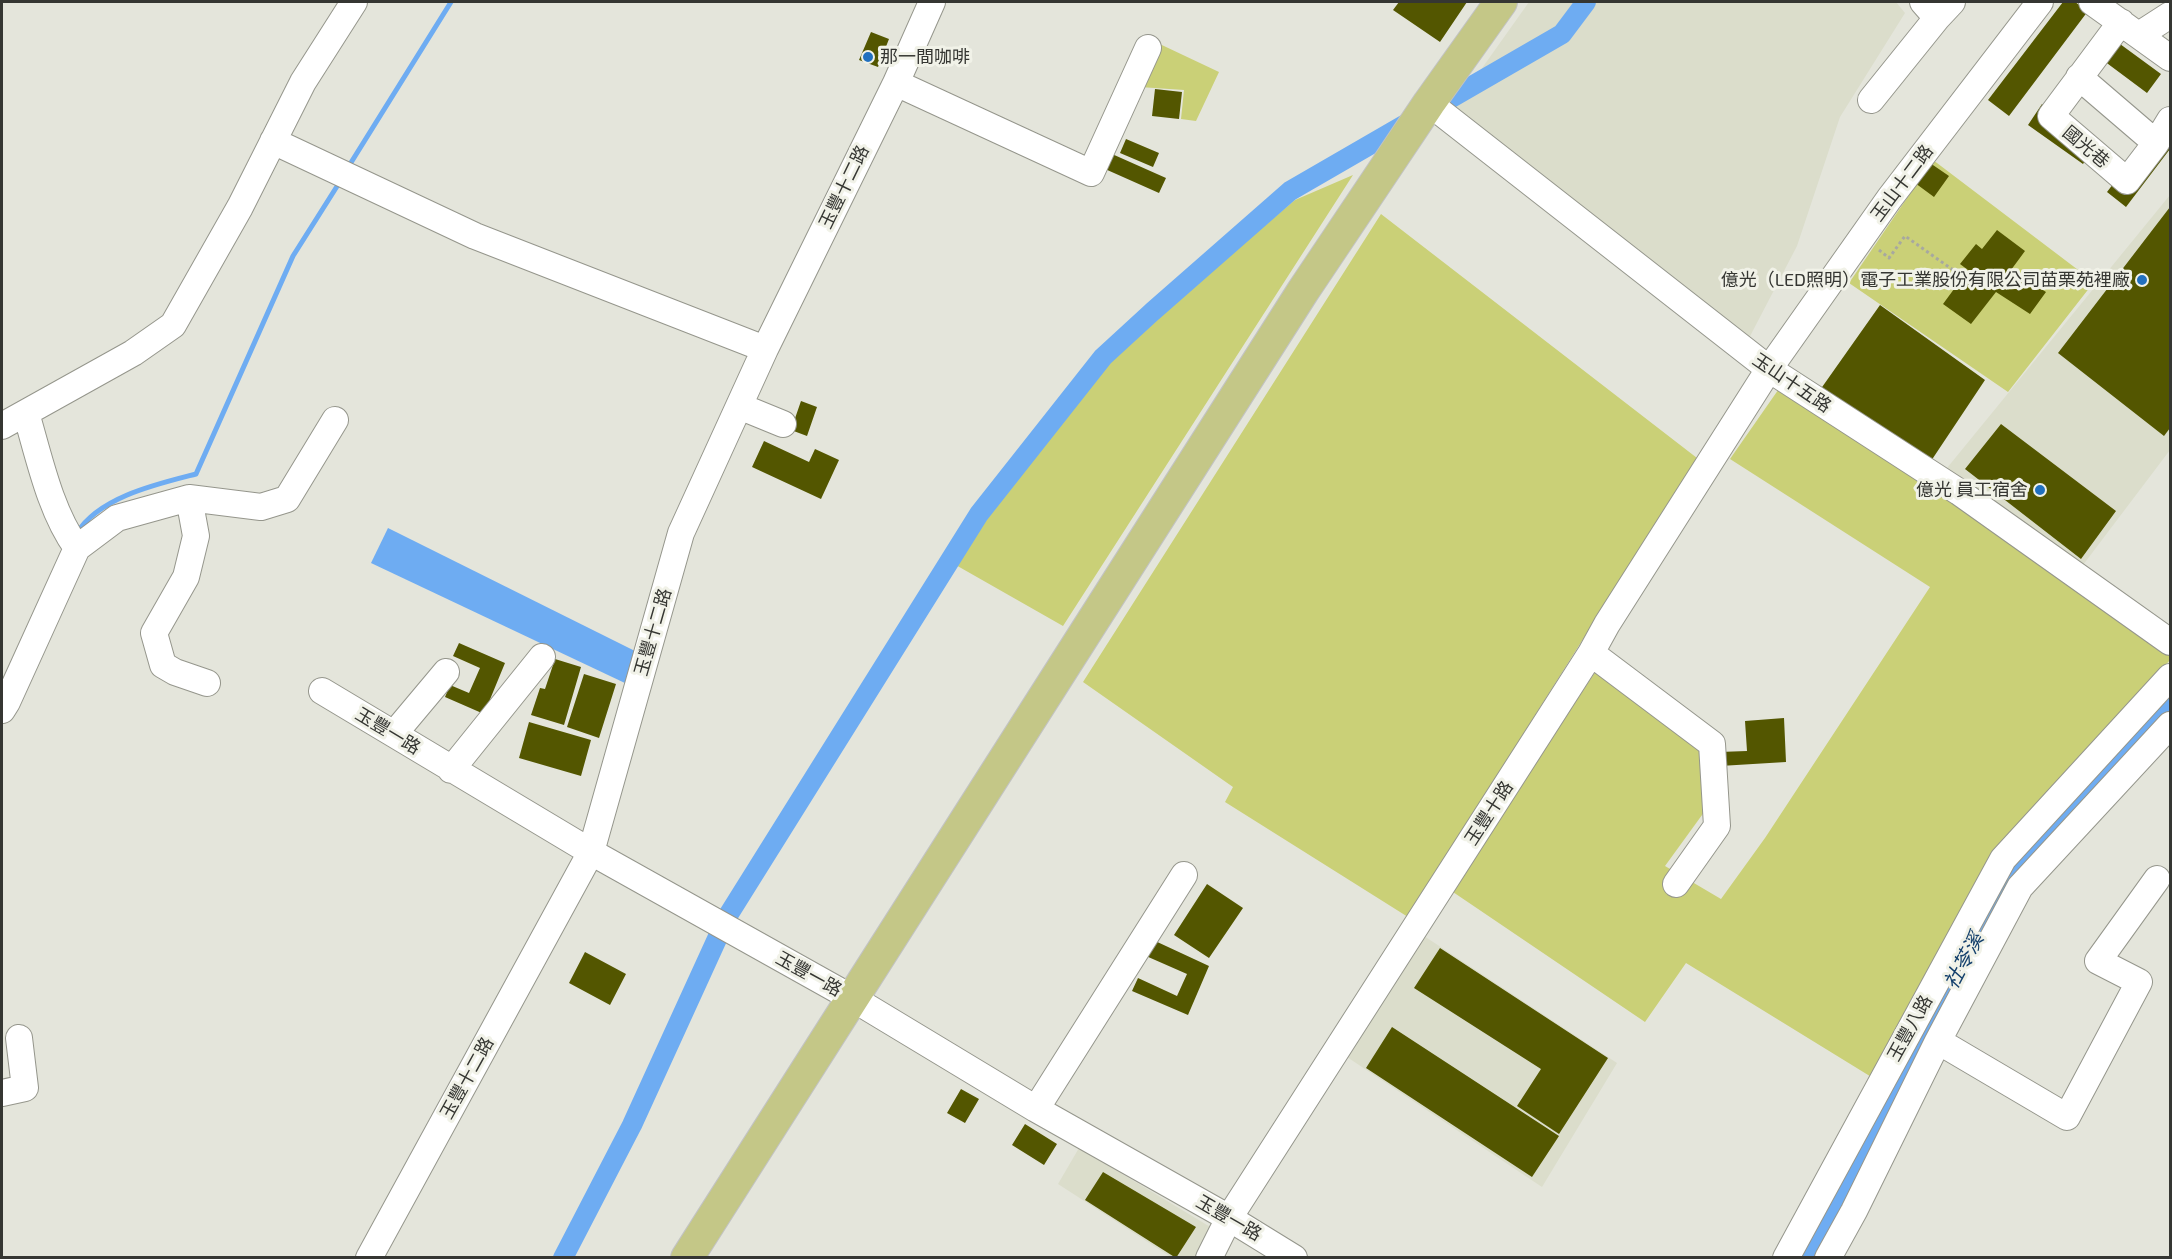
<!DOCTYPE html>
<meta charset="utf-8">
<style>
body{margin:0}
#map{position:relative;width:2172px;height:1259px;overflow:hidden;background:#e4e5db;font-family:"Exo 2",sans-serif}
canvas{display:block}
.frame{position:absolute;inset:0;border:3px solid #353632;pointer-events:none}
</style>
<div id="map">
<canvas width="2172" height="1259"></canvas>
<div class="frame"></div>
</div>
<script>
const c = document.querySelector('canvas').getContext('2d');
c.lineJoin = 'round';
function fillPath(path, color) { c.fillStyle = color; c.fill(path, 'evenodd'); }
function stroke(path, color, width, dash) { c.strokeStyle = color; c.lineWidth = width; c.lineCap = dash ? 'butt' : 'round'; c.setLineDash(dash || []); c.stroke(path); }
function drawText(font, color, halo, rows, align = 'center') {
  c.font = font + ' "Exo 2","Noto Sans TC",sans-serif'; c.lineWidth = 6; c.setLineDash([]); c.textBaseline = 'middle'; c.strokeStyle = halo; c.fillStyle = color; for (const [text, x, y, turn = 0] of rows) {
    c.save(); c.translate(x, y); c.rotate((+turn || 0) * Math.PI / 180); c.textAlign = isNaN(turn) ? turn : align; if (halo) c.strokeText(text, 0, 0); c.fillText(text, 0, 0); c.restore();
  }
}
fillPath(new Path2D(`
 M1529 2H1896L1905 13 1840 117 1797 246 1747 342 1453 109Z
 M2170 195V450L2083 565 1947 468Z
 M1424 936 1617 1063 1542 1187 1344 1055Z
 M1079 1148 1212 1228 1200 1257H1171L1058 1184Z`), '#dbddcb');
fillPath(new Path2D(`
 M1147 38 1219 72 1196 121 1181 119 1184 90 1125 86Z
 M1933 160 2094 282 2008 392 1849 283Z
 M1353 175 1063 626 954 564 990 512 1119 348 1295 200Z
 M1381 214 1697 458 1408 917 1225 802 1233 787 1083 682Z
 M1783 383 2170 650V660L1995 855 1873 1078 1686 963 1645 1022 1450 890 1600 665 1705 729 1710 804 1665 866 1721 899 1765 838 1930 587 1730 459Z`), '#cad077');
fillPath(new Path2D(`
 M388 528 637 652 627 684 371 563Z`), '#6eacf2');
stroke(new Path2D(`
 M347 169 451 2
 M77 533C99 497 157 484 196 474L293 256 341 180`), '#6eacf2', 5);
stroke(new Path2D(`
 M1439 105 1562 34 1586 2
 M563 1258 632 1125 727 917 979 514 1103 357 1152 312 1290 191 1411 121
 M1804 1258 2010 876 2170 697`), '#6eacf2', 20);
fillPath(new Path2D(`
 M1399 2H1467L1440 42 1393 10Z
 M2063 2H2075L2088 11 2009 116 1988 100Z
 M871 32 889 39 878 67 859 60Z
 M2105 33 2161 74 2147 93 2092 52Z
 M1155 89 1182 92 1179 119 1152 116Z
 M2042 104 2097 143 2083 164 2028 125Z
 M2170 109V149L2126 207 2107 192Z
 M1126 139 1159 153 1153 167 1120 153Z
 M1112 154 1166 178 1159 193 1105 169Z
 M1930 163 1949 176 1934 197 1915 183Z
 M2170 207V428L2164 436 2058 353Z
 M1997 230 2025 251 2011 270 2046 292 2030 314 1996 292 1971 324 1943 304 1968 270 1960 264 1976 244 1982 249Z
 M1880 305 1985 380 1929 464 1820 390Z
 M801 401 817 407 807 436 791 430Z
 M2001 424 2116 511 2081 559 1965 469Z
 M764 441 809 462 815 449 839 460 821 499 752 467Z
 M459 643 505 663 484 714 445 697 450 685 469 693 480 668 453 656Z
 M555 659 581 667 564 725 531 715 540 688 545 689Z
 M584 674 616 684 599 738 567 727Z
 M1784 718 1786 762 1720 766 1719 752 1747 751 1745 721Z
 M529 722 591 740 581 776 519 758Z
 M1207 884 1243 908 1209 958 1174 935Z
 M1153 940 1209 966 1188 1015 1132 991 1138 978 1177 996 1187 974 1146 956Z
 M1440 948 1608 1058 1559 1134 1517 1106 1541 1069 1414 988Z
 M585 952 626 974 610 1005 569 983Z
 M1392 1027 1559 1136 1532 1177 1366 1068Z
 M961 1089 979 1099 965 1123 947 1113Z
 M1025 1124 1057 1144 1044 1165 1012 1145Z
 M1103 1172 1196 1227 1176 1258 1085 1200Z`), '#535600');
const minor = new Path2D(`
 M1923 2 1937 18 1952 2
 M2092 2 2170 58
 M2121 22 2051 116 2127 181 2156 143 2170 120
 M2139 35 2170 15
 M2079 77 2156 143
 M896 83 1091 173 1148 48
 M1871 100 1937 18
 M1429 103 1769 369 1959 492 2170 642
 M273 141 475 236 765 349
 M739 406 783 424
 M26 413C39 457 50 511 77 548
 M2 426 133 353 173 325 240 207 303 82 354 2
 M189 498 196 536 186 577 154 633 163 665 175 672 207 683
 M1591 653 1712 744 1717 826 1676 884
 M322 691 591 852 852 998 1036 1109 1229 1218 1294 1258
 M2 710 7 702 77 548 117 518 189 498 261 507 287 499 335 420
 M394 734 446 672
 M451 770 542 657
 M1938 1041 2067 1117 2139 982 2098 961 2157 879
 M2 1093 25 1088 19 1038
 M1036 1109 1184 875
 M369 1258 591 852 681 533 765 349 896 83 932 2
 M1209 1258 1229 1218 1591 653 1607 624 1769 369 1889 199 2040 2
 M1786 1258 2003 859 2170 677
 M1828 1258 1854 1211 1938 1041 2020 887 2170 725`);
const major = new Path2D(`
 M687 1258 1303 291 1429 103 1501 2`);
stroke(minor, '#95968c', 28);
stroke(major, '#c2c3c2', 34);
stroke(new Path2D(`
 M1879 250 1889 258 1905 236 1963 277`), '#a7a8a0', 3, [3, 3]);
stroke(minor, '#fff', 26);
stroke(major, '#c4c787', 32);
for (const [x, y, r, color] of [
 [868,57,6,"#2170bf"],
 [2142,280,6,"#2170bf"],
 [2040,490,6,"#2170bf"]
]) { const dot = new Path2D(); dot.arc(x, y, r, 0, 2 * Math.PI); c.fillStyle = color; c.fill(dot); stroke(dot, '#f1f2e8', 2); }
drawText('18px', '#353632', '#f1f2e8', [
 ["那一間咖啡",880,57,"left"],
 ["億光（LED照明）電子工業股份有限公司苗栗苑裡廠",2130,280],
 ["億光 員工宿舍",2028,490]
], 'right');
drawText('18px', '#353632', '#f1f2e8', [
 ["國光巷",2086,147,40],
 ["玉山十二路",1902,183,-53],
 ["玉豐十二路",844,187,-64],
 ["玉山十五路",1792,383,34],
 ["玉豐十二路",653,632,-74],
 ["玉豐一路",388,731,31],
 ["玉豐十路",1489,813,-57],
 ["玉豐一路",809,974,29],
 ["玉豐八路",1910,1028,-61],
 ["玉豐十二路",467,1078,-61],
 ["玉豐一路",1229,1218,30]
]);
drawText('italic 20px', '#14406c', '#f1f2e8', [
 ["社苓溪",1964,961,-62]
]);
</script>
